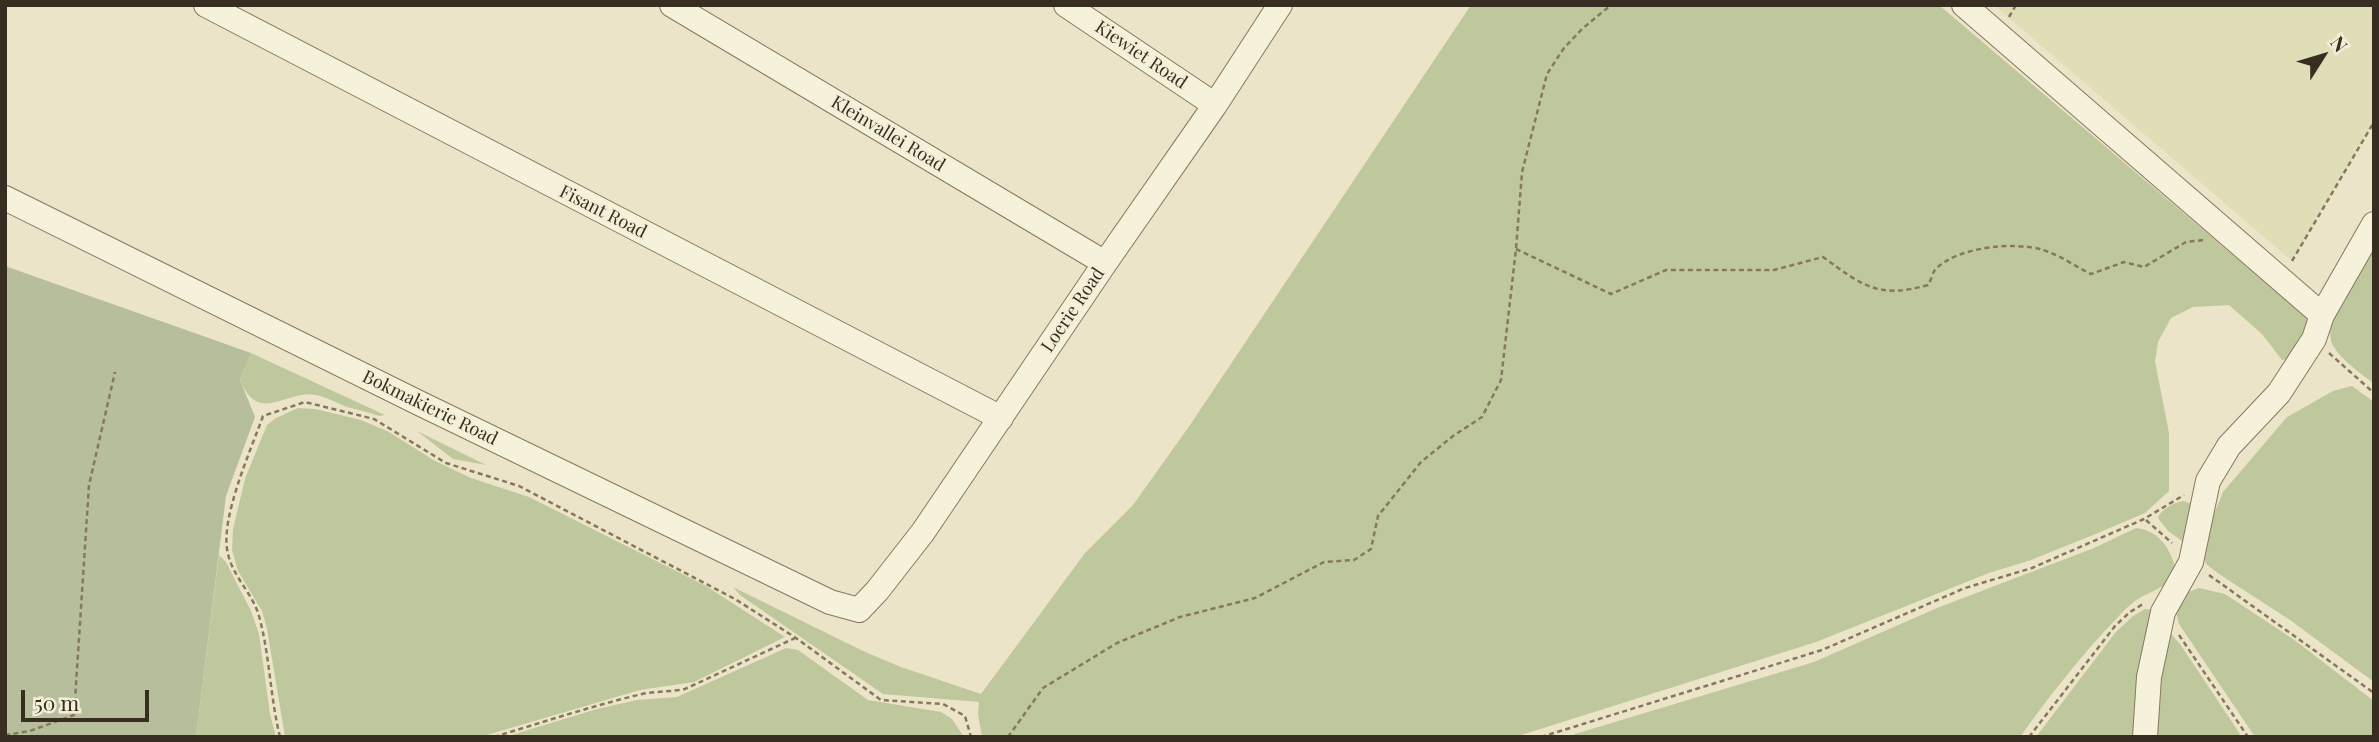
<!DOCTYPE html>
<style>
body{margin:0}
#map{position:relative;width:2379px;height:742px;overflow:hidden;background:#ebe4c8;font-family:"Playfair Display",serif}
canvas{display:block}
.frame{position:absolute;inset:0;border:7px solid #372e21;pointer-events:none}
.north{position:absolute;left:2288px;top:21px;width:70px;height:70px;-webkit-text-stroke:5px #f3eed7;paint-order:stroke;rotate:53deg;font-size:19px;font-weight:700;line-height:28px;text-align:center;color:#372e21}
.north::after{content:'';display:block;margin:auto;width:24px;height:32px;background:#372e21;clip-path:polygon(50% 0,100% 100%,50% 72%,0 100%)}
.scale{position:absolute;left:21px;top:690px;width:128px;height:32px;box-sizing:border-box;border:4px solid #372e21;border-top:0;padding-left:9px;font-size:21px;line-height:24px;white-space:nowrap;color:#372e21;-webkit-text-stroke:5px #f3eed7;paint-order:stroke}
</style>
<div id="map">
<canvas width="2379" height="742"></canvas>
<div class="frame"></div>
<div class="north">N</div>
<div class="scale">50 m</div>
</div>
<script>
const c = document.querySelector('canvas').getContext('2d');
c.lineJoin = 'round';
function fillPath(path, color) { c.fillStyle = color; c.fill(path, 'evenodd'); }
function stroke(path, color, width, dash) { c.strokeStyle = color; c.lineWidth = width; c.lineCap = dash ? 'butt' : 'round'; c.setLineDash(dash || []); c.stroke(path); }
function drawText(font, color, halo, rows, align = 'center') {
  c.font = font + ' "Playfair Display",serif'; c.lineWidth = 5; c.setLineDash([]); c.textBaseline = 'middle'; c.strokeStyle = halo; c.fillStyle = color; for (const [text, x, y, turn = 0] of rows) {
    c.save(); c.translate(x, y); c.rotate((+turn || 0) * Math.PI / 180); c.textAlign = isNaN(turn) ? turn : align; if (halo) c.strokeText(text, 0, 0); c.fillText(text, 0, 0); c.restore();
  }
}
fillPath(new Path2D(`
 M1994 5H2374V122L2292 261Z`), '#e0deb6');
fillPath(new Path2D(`
 M1471 5H1939L2247 267 2306 311 2310 324 2290 359 2282 360 2262 334 2229 305 2193 307 2171 318 2158 342 2155 361 2169 433V491L2145 513 2093 535 2031 560 1989 573 1816 642 1515 737H982L978 714 979 702 883 694 740 595 733 587 863 651 901 667 981 694 1085 553 1133 505 1190 425Z
 M2374 244V384C2361 373 2343 362 2334 347 2318 321 2360 266 2374 244Z
 M251 353 385 415 379 416C368 412 358 410 347 407 337 403 326 397 316 395 286 389 259 426 240 380Z
 M2352 386 2374 402V682L2290 620 2219 574 2206 564 2201 551 2209 526 2223 492 2287 417 2333 391Z
 M298 408 315 409 361 420 389 432 435 461 471 478 529 497 706 586 785 637 694 682 640 690 480 737H285L267 629 262 611 238 571 232 550 233 529 245 479 267 425 276 418Z
 M417 431 486 465 453 459Z
 M2184 501 2191 504 2195 513 2185 543 2168 531 2158 518C2161 509 2175 502 2184 501Z
 M2136 528C2161 531 2170 549 2177 572 2168 585 2158 589 2143 596 2135 600 2125 609 2119 616 2083 653 2050 695 2020 737H1565L1814 662 1937 608 2094 548Z
 M219 555 226 562 251 611 259 634 270 714 276 737H196Z
 M2199 588 2225 594 2293 639 2374 701V737H2255L2179 624 2176 612 2188 592Z
 M2145 609 2154 610 2139 737H2036L2115 633 2133 616Z
 M2171 634 2180 644 2242 737H2152L2165 638Z
 M786 648 798 650 868 700 941 712 952 719 964 737H505L597 709 637 700 677 697Z`), '#bfc89d');
fillPath(new Path2D(`
 M5 266 251 353 240 380 255 417 226 496 196 737H5Z`), '#b6be9b');
const minor = new Path2D(`
 M206 5 1001 418
 M672 5 1105 263
 M1066 5 1215 105
 M1964 5 2322 315
 M5 198 419 403 830 602 859 610 877 591 923 532 1105 263 1215 105 1280 5
 M2145 737 2149 677 2163 612 2191 562 2208 481 2229 446 2279 393 2314 339 2322 315 2374 224`);
stroke(minor, '#86785f', 26);
stroke(new Path2D(`
 M2009 17 2016 5
 M1516 249 1611 294 1666 270H1774L1823 257C1863 286 1878 299 1928 285 1931 281 1932 274 1935 270 1955 247 2015 241 2043 250 2060 255 2076 267 2091 274L2124 262 2144 267 2186 242 2204 240
 M2292 261 2374 122
 M2329 353 2374 393
 M2146 520 2172 543
 M2209 575 2374 693
 M2179 635 2248 737
 M5 735 30 731 74 715 89 485 115 372
 M280 737C270 697 270 656 259 616 253 594 233 577 228 554 219 520 251 450 263 416L305 402 374 419 446 463 519 486 735 599 796 638 881 700 943 704 965 716 971 737
 M494 737C543 722 592 706 642 694 656 691 671 692 685 689L795 638
 M1008 737 1043 688 1117 643 1180 617 1255 598 1324 562 1354 560 1371 549 1378 516 1421 462 1453 436 1482 417 1501 380 1516 249 1522 172 1547 74 1564 48 1582 29 1611 5
 M1541 737 1822 650 1965 588 2032 568 2144 519 2184 495
 M2029 737 2115 626 2130 612 2143 604`), '#86785f', 2.5, [5, 3.5]);
stroke(minor, '#f6f1db', 24);
drawText('18px', '#372e21', '#f3eed7', [
 ["Kiewiet Road",1141,55,34],
 ["Kleinvallei Road",888,134,31],
 ["Fisant Road",603,212,27],
 ["Loerie Road",1073,310,-56],
 ["Bokmakierie Road",430,408,26]
]);
</script>
